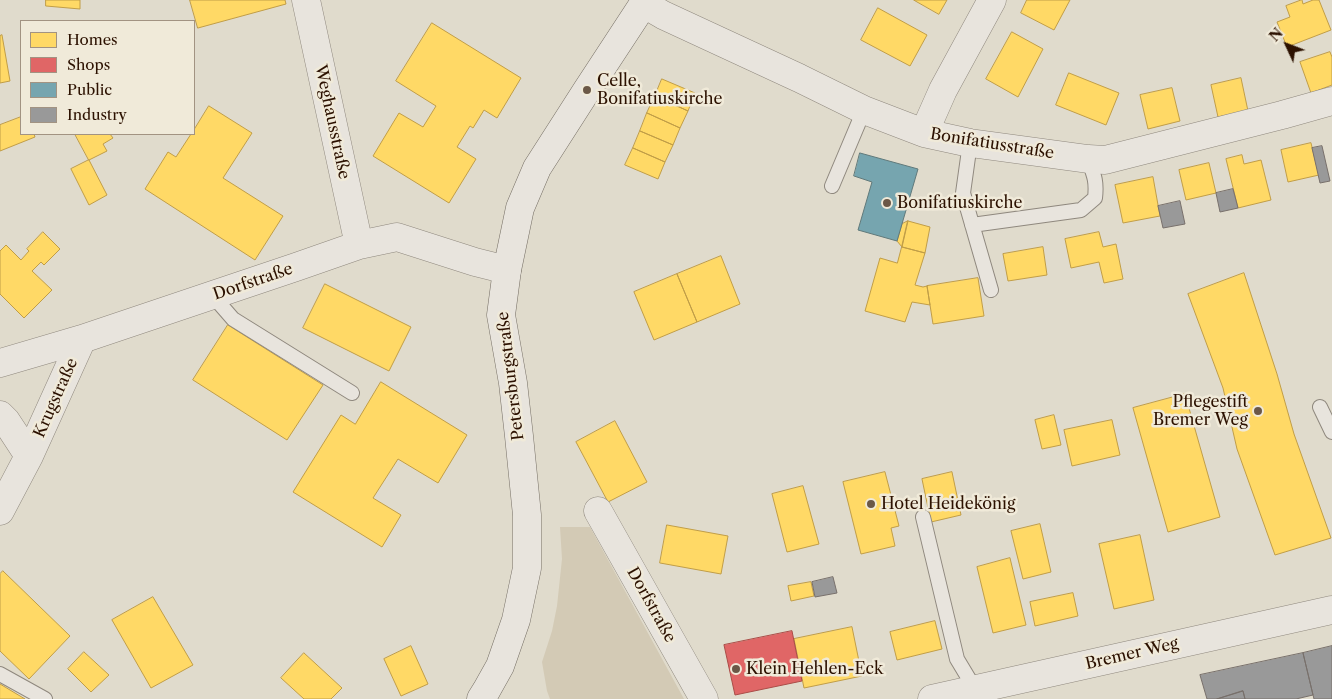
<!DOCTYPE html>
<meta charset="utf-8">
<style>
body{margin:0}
#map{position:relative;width:1332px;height:699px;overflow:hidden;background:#e0dbcc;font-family:"Libre Caslon Text",serif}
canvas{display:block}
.legend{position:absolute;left:20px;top:20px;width:175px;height:115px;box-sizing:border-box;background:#f0ead9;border:1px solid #a29382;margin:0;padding:6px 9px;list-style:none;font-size:15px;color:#2c1100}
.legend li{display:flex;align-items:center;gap:10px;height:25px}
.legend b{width:25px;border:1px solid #a29382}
.north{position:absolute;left:1262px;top:20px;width:50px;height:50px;-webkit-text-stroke:4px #f0ead9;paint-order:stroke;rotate:313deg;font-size:14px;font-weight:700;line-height:20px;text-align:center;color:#2c1100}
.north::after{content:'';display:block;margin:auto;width:18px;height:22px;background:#2c1100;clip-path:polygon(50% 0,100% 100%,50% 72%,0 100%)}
</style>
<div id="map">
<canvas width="1332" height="699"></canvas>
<ul class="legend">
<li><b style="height:14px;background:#ffd966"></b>Homes</li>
<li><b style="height:14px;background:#e06666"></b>Shops</li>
<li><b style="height:14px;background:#76a5af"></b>Public</li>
<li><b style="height:14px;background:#999"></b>Industry</li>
</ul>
<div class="north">N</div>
</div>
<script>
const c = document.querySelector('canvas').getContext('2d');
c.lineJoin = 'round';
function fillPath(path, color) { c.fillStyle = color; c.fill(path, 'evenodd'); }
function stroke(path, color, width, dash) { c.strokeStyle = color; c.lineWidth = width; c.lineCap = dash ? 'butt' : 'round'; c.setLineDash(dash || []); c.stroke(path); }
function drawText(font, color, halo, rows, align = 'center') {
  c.font = font + ' "Libre Caslon Text",serif'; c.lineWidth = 5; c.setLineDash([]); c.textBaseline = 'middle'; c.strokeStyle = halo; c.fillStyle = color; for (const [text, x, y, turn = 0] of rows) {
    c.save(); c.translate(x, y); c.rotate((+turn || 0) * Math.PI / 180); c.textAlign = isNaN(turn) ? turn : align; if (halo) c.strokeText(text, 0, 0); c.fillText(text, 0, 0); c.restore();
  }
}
fillPath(new Path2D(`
 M560 527H590L684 699H550L547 691 542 662 552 631 557 606 562 559Z`), '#d3cab5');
const homes = new Path2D(`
 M46 0H80V9L46 6Z
 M190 0H285L286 4 198 28Z
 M914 0H947L939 14Z
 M1027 0H1070L1054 30 1021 13Z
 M1302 0 1303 4 1313 0H1319L1331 30 1287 47 1277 22 1290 17 1286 6Z
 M878 8 927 35 910 66 861 40Z
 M432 23 521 78 497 118 484 110 473 128 470 126 457 147 476 159 449 203 373 156 399 113 423 127 436 106 396 81Z
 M1012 32 1043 49 1018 97 986 79Z
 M2 35 10 81 0 83V36Z
 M1330 52 1332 57V85L1311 93 1300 62Z
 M1069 73 1119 93 1106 125 1056 105Z
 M1241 78 1248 111 1218 117 1211 85Z
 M662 79 695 93 688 111 655 96Z
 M1172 88 1180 121 1148 129 1140 95Z
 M655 96 688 111 680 128 647 113Z
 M209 106 252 133 223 178 283 216 255 260 145 189 168 152 176 157 191 134H194V130Z
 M647 113 680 128 673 145 640 131Z
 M21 117V134H34L35 137 0 151V125Z
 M640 131 673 145 665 162 633 148Z
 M75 134H110L113 138 103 144 107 151 89 160Z
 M1311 143 1319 175 1288 182 1281 150Z
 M633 148 665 162 658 179 625 165Z
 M1242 155 1244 164 1261 160 1271 200 1238 208 1226 159Z
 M89 160 107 195 89 205 71 169Z
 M1209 163 1216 193 1186 200 1179 170Z
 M1153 177 1160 216 1123 223 1115 185Z
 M908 221 902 247 897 241 902 224Z
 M908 221 930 227 925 253 902 247Z
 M43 232 60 249 44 265 41 262 32 271 52 290 24 318 0 294V251L6 245 21 260 29 251 27 249Z
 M1099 232 1103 247 1116 244 1123 279 1104 283 1099 262 1071 268 1065 239Z
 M902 247 925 253 915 285 923 287 927 286 930 305 912 302 905 322 865 311 880 258 897 263Z
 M1043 247 1047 275 1008 281 1003 254Z
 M721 256 740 304 697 322 677 274Z
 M1244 273 1277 374 1294 434 1331 538 1275 555 1237 449 1223 388 1188 294Z
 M677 274 697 322 654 340 634 292Z
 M978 278 984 316 933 324 927 286Z
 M325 284 411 327 389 371 303 328Z
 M228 325 323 385 287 440 193 380Z
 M381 382 467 435 438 483 398 459 373 498 401 515 382 547 293 492 341 415 355 424Z
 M1185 394 1220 517 1168 532 1133 408Z
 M1054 415 1061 445 1042 449 1035 420Z
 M1112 420 1120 455 1072 466 1064 430Z
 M615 421 647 482 608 502 576 442Z
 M885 472 899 526 891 528 895 546 861 554 843 482Z
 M952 472 961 515 931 522 922 479Z
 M803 486 819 544 787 552 772 494Z
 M1040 524 1051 572 1023 579 1011 531Z
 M667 525 728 536 721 574 660 563Z
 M1140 535 1154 600 1114 609 1099 544Z
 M1010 558 1026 625 993 633 977 567Z
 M3 571 70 636 29 679 0 651V574Z
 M811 582 814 596 791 601 788 586Z
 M1073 593 1078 616 1035 626 1030 602Z
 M153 597 193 665 151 688 112 620Z
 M935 621 942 649 897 660 890 632Z
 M852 627 862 676 804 688 794 639Z
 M411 646 428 684 401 696 384 659Z
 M84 652 109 675 91 692 68 669Z
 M304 653 342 688 331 699H304L281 678Z
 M0 684 25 699H0Z`);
fillPath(homes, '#ffd966');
stroke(homes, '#c09d47', 1);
const shops = new Path2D(`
 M792 631 802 681 735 695 724 645Z`);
fillPath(shops, '#e06666');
stroke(shops, '#aa4c47', 1);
const public = new Path2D(`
 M860 153 918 169 897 241 858 230 872 182 854 176Z`);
fillPath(public, '#76a5af');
stroke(public, '#60797a', 1);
const industry = new Path2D(`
 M1322 146 1330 181 1320 183 1312 148Z
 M1233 189 1238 208 1220 212 1216 193Z
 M1180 201 1185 224 1163 228 1158 206Z
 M833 577 837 593 815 597 812 582Z
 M1332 646V699H1314L1303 653Z
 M1303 653 1313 695 1296 699H1245L1243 691 1217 699H1207L1200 675Z
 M1243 691 1245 699H1217Z`);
fillPath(industry, '#999');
stroke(industry, '#78706b', 1);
const lane = new Path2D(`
 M970 143 963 193 991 290
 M832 186 864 110
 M972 225 1081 210 1095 198C1097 181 1094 175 1088 159
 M213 296 233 319 352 393
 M1320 407 1332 432
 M923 517 957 659 975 689
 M0 674 45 699`);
const street = new Path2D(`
 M306 0 359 245
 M644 4 663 15 799 78 864 110 924 133 970 143 1088 159 1105 160 1282 115 1332 101
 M924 133 943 90 992 0
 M0 363 82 339 296 267 359 245 397 237 475 262 507 270
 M0 415 6 421 29 456
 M0 511 29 456 82 339
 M598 511 704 699
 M932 699 1332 610`);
const secondary = new Path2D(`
 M481 699 486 691 500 666 516 620 527 568V515L519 436 513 383 501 315 507 270 520 208 537 168 587 90 646 0`);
stroke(lane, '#8f887e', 16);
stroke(street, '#8f887e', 29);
stroke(secondary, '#756e64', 29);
stroke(lane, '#e8e4dd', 14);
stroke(street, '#e8e4dd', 28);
stroke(secondary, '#e8e4dd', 28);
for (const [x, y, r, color] of [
 [587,90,5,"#6b5847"],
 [887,203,5,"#6b5847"],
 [1258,411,5,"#6b5847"],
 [871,504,5,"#6b5847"],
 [736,669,5,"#6b5847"]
]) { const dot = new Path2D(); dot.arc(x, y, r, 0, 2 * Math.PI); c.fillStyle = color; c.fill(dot); stroke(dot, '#f0ead9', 2); }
drawText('16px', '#2c1100', '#f0ead9', [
 ["Celle,",597,81],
 ["Bonifatiuskirche",597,99],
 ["Bonifatiuskirche",897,203],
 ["Pflegestift",1248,402,"right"],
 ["Bremer Weg",1248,420,"right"],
 ["Hotel Heidekönig",881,504],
 ["Klein Hehlen-Eck",746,669]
], 'left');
drawText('16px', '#2c1100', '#f0ead9', [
 ["Weghausstraße",332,122,78],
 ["Bonifatiusstraße",992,144,9],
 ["Dorfstraße",253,282,-19],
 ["Petersburgstraße",511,376,-97],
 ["Krugstraße",56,398,-66],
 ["Dorfstraße",651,605,61],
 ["Bremer Weg",1132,654,-13]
]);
</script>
